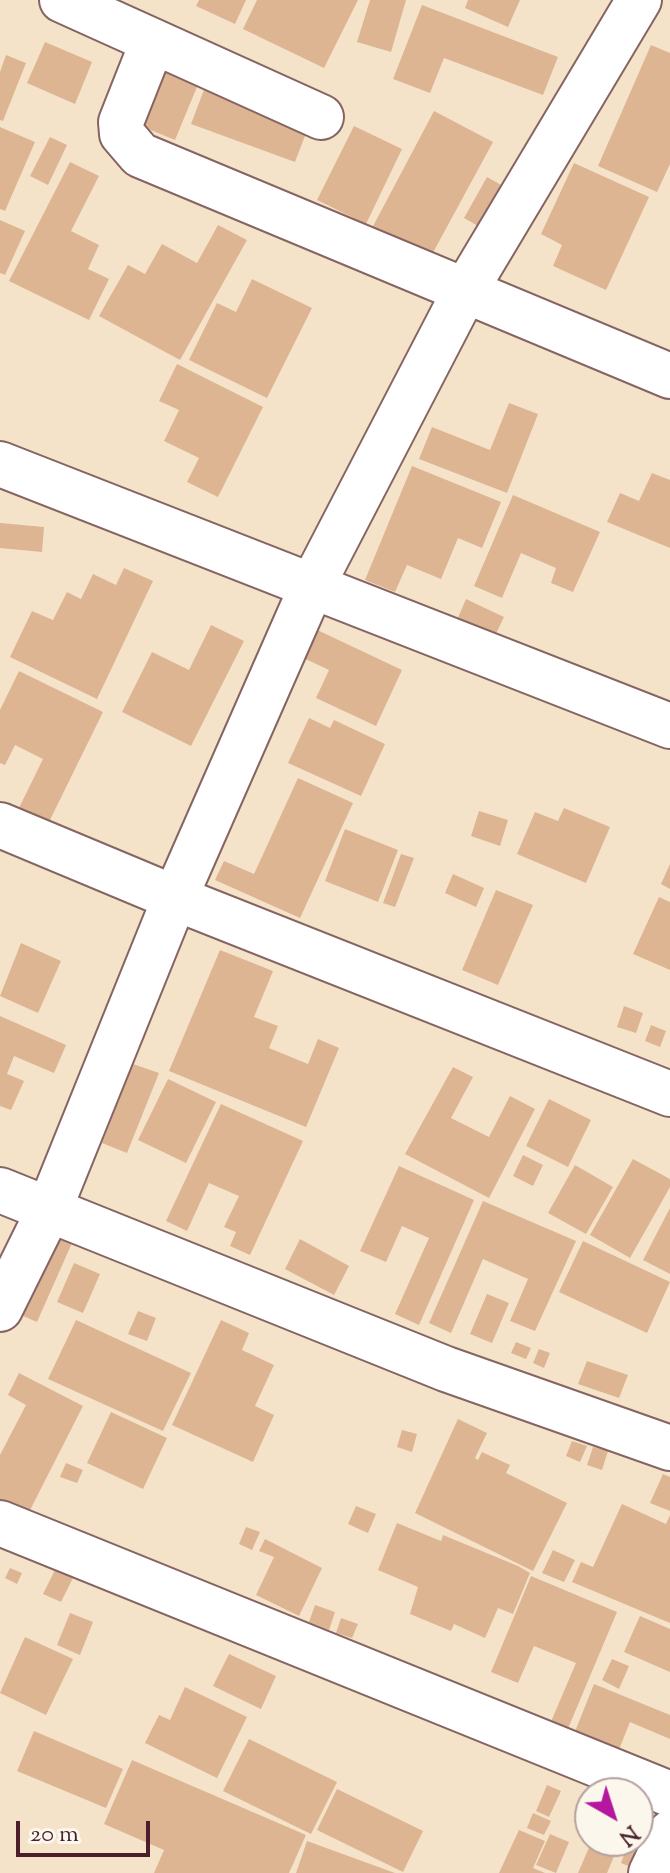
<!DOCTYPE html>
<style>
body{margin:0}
#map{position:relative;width:670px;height:1873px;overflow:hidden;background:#f5e3c9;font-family:"Sorts Mill Goudy",serif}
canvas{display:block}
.north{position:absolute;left:574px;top:1777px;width:80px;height:80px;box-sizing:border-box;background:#fbf7ec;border:2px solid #b4a19f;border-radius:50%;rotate:141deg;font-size:22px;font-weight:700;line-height:32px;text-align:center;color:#4a1f2b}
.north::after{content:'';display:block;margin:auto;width:28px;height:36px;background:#b5179e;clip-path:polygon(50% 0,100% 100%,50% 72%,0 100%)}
.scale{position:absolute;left:16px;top:1821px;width:134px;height:36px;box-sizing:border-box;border:4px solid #4a1f2b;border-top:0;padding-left:10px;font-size:24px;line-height:28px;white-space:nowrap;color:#4a1f2b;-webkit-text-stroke:6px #fbf7ec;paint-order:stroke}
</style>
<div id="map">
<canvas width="670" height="1873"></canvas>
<div class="north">N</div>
<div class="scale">20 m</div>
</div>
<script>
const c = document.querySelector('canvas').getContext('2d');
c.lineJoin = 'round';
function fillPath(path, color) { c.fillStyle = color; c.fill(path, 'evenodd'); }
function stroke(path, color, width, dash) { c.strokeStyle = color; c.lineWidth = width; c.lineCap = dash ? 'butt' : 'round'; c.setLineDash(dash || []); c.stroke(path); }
fillPath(new Path2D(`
 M199 0H246L235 24 196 6Z
 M257 0H358L324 68 243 29Z
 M370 0H406L391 52 357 42Z
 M468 0H520L508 27 465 8Z
 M422 5 558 57 543 95 444 58 430 93 393 79Z
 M45 42 92 62 75 104 27 83Z
 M651 45 670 53V164L657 192 598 166Z
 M6 55 26 63 3 121 0 120V72Z
 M161 67 199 82 175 140 136 124Z
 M207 82 311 120 295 162 191 124Z
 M434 111 493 142 429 260 371 230Z
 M354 126 402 149 366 224 317 200Z
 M0 127 35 142 5 211 0 209Z
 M50 137 67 145 48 185 30 176Z
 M70 162 99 176 71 231 99 245 88 269 109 279 89 320 9 281Z
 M574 163 649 197 606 290 553 266 562 245 541 234Z
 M487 177 510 190 487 231 464 218Z
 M0 220 25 231 5 275 0 273Z
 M218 225 247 240 180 360 99 316 128 265 145 274 162 244 197 263Z
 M252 279 312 308 267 398 189 360 217 303 236 312Z
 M177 364 263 407 218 497 187 482 199 458 164 441 179 410 159 401Z
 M509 403 538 414 507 493 419 459 432 427 490 450Z
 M412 466 501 502 482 548 458 538 441 579 407 565 395 592 365 580Z
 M652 473 670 480V548L607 522 620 493 639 501Z
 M513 495 600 532 573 592 551 583 556 568 521 553 502 598 474 586Z
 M0 523 44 527 42 552 0 548Z
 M124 568 153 581 97 699 10 657 32 611 53 620 67 592 81 599 93 574 116 585Z
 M466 599 504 617 494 638 457 620Z
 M211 625 244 641 191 746 122 712 152 652 189 670Z
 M311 627 402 670 376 726 316 698 329 670 297 655Z
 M19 671 103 712 48 824 18 810 43 759 15 745 5 765 0 763V710Z
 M309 718 330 728 334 720 385 744 361 796 288 763Z
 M298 778 353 803 300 918 215 880 224 861 254 874Z
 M564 808 610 827 586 883 517 854 535 812 558 821Z
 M479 811 508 820 500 846 471 836Z
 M345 829 398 850 378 902 325 881Z
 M401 854 414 858 395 907 383 903Z
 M670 864V889L661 884Z
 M453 874 484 888 476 907 445 893Z
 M496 890 533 905 498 985 462 970Z
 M659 897 670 902V970L633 954Z
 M21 943 61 961 38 1013 0 996Z
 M220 950 273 971 254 1017 278 1026 269 1048 308 1064 318 1039 339 1048 306 1127 169 1071Z
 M624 1006 643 1013 636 1033 617 1027Z
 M0 1016 66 1045 54 1073 14 1056 7 1074 24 1081 11 1110 0 1106Z
 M651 1025 666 1031 660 1047 645 1041Z
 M133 1064 159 1073 127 1153 102 1143Z
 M453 1067 473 1077 451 1118 489 1137 510 1096 535 1109 489 1198 405 1154Z
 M168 1079 216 1102 186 1163 138 1140Z
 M549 1099 591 1120 568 1167 526 1146Z
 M221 1104 303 1141 250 1255 230 1246 236 1232 224 1227 239 1196 209 1183 187 1231 166 1221Z
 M523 1155 543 1165 533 1186 513 1176Z
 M633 1159 670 1179V1187L630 1258 590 1235Z
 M575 1165 613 1187 586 1234 548 1213Z
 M399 1166 474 1200 419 1325 395 1314 429 1238 402 1226 386 1262 360 1251Z
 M483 1201 576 1241 535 1331 510 1321 528 1279 483 1259 451 1333 429 1323Z
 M670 1208V1274L643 1260Z
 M56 1236 72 1243 37 1322 21 1315Z
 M300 1239 349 1266 334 1295 285 1269Z
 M583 1241 670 1282 647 1333 559 1292Z
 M74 1263 100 1274 83 1313 57 1302Z
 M487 1294 509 1303 492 1343 470 1334Z
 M138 1311 156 1318 147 1341 128 1334Z
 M76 1320 191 1373 163 1431 48 1379Z
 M221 1320 249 1333 242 1350 274 1365 255 1406 274 1415 253 1462 172 1425Z
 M516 1342 531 1348 526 1359 511 1353Z
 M539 1349 550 1353 544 1368 533 1363Z
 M587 1361 628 1375 619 1398 578 1384Z
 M19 1373 83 1406 26 1518 0 1505V1455L26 1405 8 1395Z
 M111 1412 167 1438 143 1489 87 1463Z
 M458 1419 487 1433 475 1458 478 1460 482 1452 510 1465 506 1473 567 1503 533 1571 415 1513Z
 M402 1430 417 1434 412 1452 397 1447Z
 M572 1441 587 1446 580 1462 566 1456Z
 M593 1447 608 1451 602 1470 587 1465Z
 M66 1463 83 1470 77 1483 60 1477Z
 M663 1474 670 1477V1511L650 1503Z
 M622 1504 666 1524 670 1515V1623L572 1582 581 1562 593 1567Z
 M356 1506 376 1514 368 1533 348 1524Z
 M397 1523 441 1541 443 1535 518 1566 530 1573 513 1614 498 1608 485 1638 454 1624 451 1631 410 1614 418 1587 378 1570Z
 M246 1527 260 1532 252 1550 239 1544Z
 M265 1539 322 1568 299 1616 256 1595 274 1557 259 1551Z
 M553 1550 575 1560 564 1582 542 1573Z
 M10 1568 22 1573 17 1584 5 1578Z
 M55 1570 73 1578 61 1602 43 1594Z
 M531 1576 617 1612 564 1738 547 1731 576 1663 534 1646 518 1683 491 1672Z
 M315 1605 335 1612 329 1630 309 1622Z
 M70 1613 93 1622 80 1655 57 1645Z
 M640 1616 670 1629V1672L624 1652Z
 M341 1618 358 1624 352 1638 336 1633Z
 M25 1637 73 1659 46 1715 0 1693Z
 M229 1654 276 1676 261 1709 213 1686Z
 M612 1659 629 1666 619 1689 602 1680Z
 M594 1684 670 1715V1739L630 1722 618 1752 574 1734Z
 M185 1687 247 1717 217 1778 145 1743 159 1715 170 1720Z
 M34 1731 123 1769 106 1808 17 1771Z
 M249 1739 337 1782 311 1834 223 1791Z
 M132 1760 306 1835 289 1873H154L164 1850 104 1824Z
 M547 1785 561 1791 549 1817 536 1811Z
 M337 1789 423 1831 403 1872 317 1830Z
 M533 1813 551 1821 544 1835 527 1828Z
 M519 1830 545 1841 533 1868 545 1873H499Z
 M550 1834 569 1842 556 1873 536 1865Z
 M307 1841 395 1873H296Z
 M591 1843 615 1854 607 1873H578Z
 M626 1849 643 1855 636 1869 621 1863Z`), '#ddb593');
const minor = new Path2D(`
 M62 0 321 117
 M153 41 121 122 122 134 140 155 670 376
 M0 464 670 726
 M0 825 175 898 670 1094
 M0 1190 446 1369 670 1448
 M0 1309 49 1210 175 898 313 584 465 291 639 0
 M0 1523 670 1794
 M651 1873 670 1833`);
stroke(minor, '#866462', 48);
stroke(minor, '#fff', 44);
</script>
